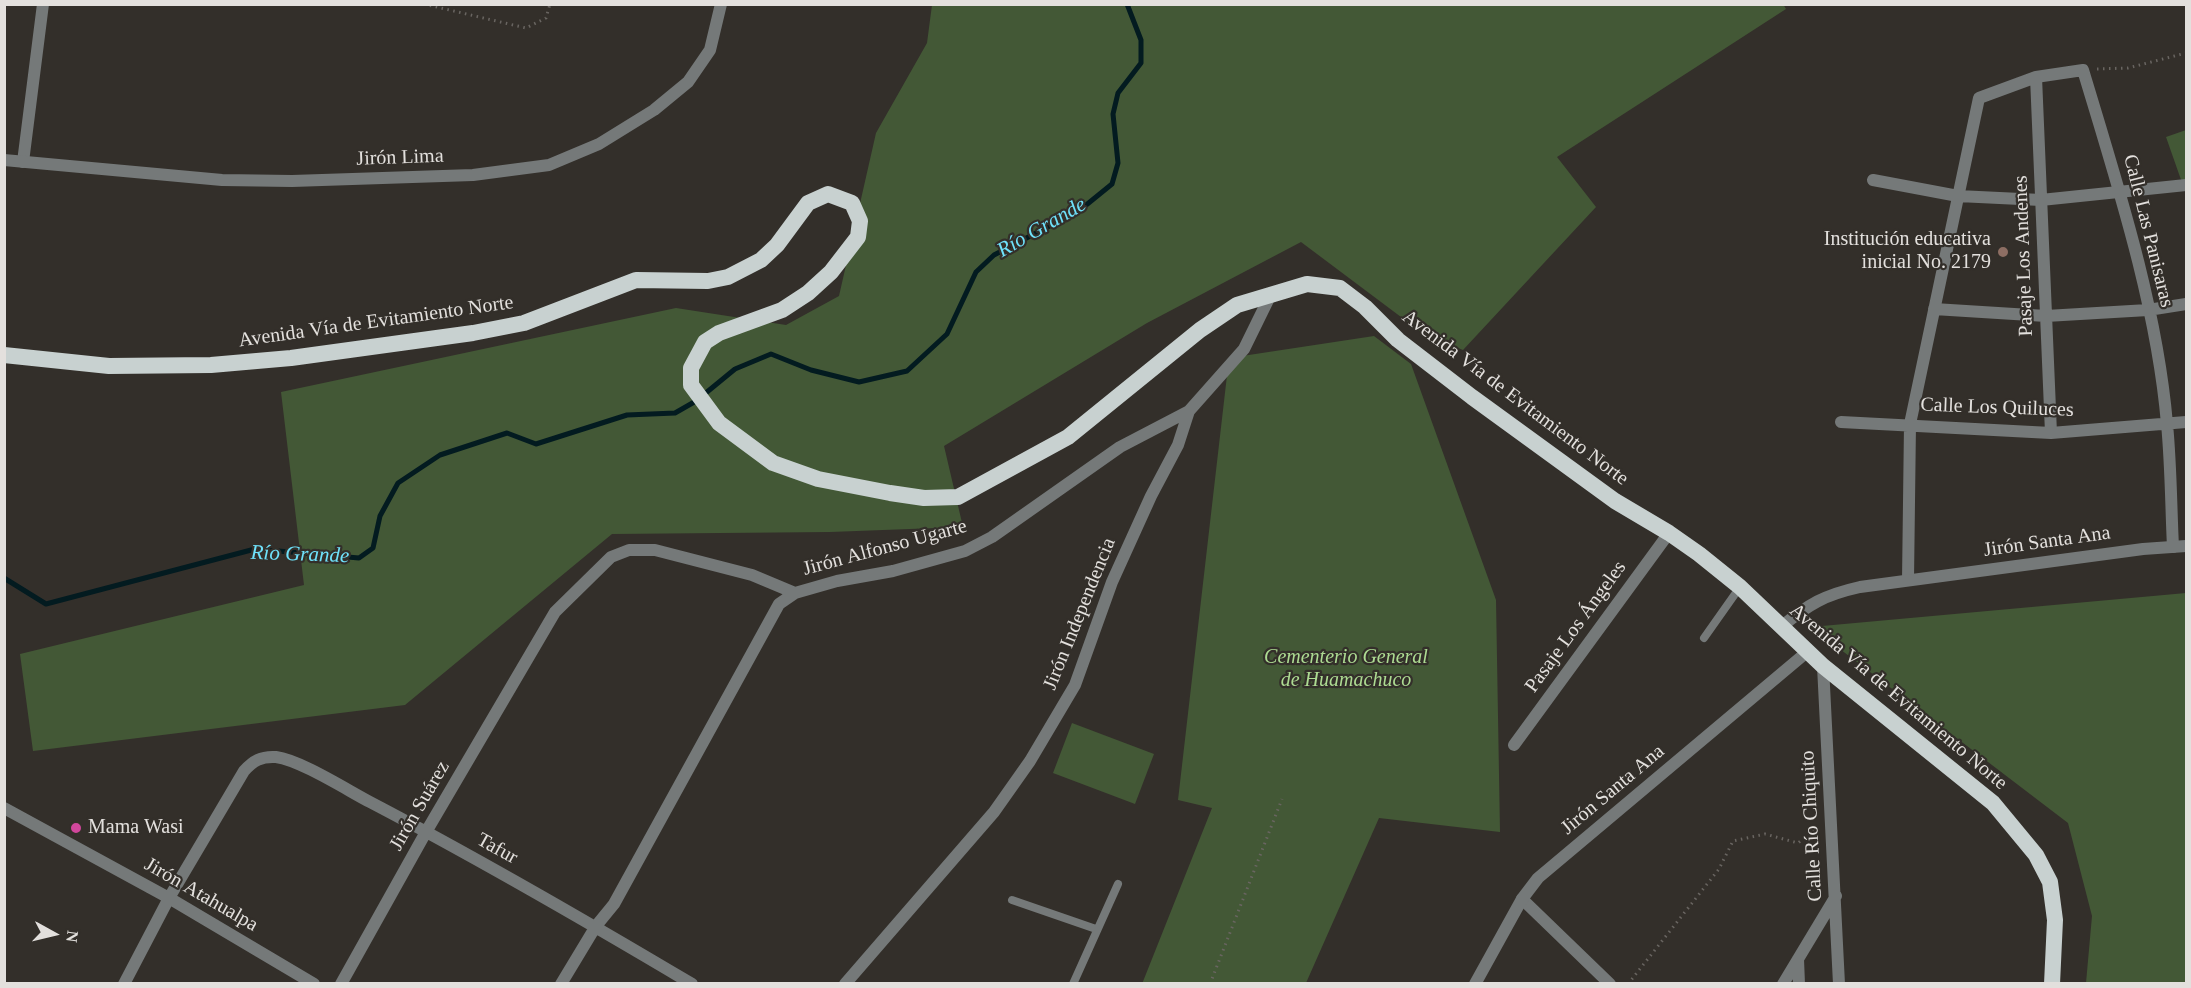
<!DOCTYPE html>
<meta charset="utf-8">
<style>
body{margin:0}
#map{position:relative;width:2191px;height:988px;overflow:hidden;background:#332f2a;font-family:Georgia,serif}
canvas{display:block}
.frame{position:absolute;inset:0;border:6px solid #e3e0dd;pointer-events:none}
.north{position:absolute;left:24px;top:904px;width:60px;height:60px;-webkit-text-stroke:4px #332f2a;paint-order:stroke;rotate:98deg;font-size:16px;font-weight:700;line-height:24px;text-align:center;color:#e3e0dd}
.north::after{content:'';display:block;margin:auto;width:21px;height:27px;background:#e3e0dd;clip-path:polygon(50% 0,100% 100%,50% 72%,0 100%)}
</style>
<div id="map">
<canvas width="2191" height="988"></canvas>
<div class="frame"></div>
<div class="north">N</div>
</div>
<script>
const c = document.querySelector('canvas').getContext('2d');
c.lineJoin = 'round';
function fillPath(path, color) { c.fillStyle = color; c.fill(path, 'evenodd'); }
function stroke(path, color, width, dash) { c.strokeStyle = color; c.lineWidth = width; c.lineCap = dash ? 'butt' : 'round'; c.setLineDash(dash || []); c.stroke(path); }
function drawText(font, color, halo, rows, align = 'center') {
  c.font = font + ' Georgia,serif'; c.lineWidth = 4.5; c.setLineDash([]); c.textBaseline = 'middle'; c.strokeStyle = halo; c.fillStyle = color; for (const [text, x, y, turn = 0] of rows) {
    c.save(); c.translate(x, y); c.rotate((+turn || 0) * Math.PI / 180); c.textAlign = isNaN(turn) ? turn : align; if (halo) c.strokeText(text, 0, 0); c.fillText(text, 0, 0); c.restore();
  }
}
fillPath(new Path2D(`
 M1783 4 1786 9 1557 157 1596 207 1463 350 1425 335 1301 242 1147 323 944 446 963 527 830 532 612 534 405 705 33 751 20 654 304 585 281 392 676 308 786 325 839 296 876 133 927 43 932 5Z
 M2186 130V194L2166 137Z
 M1374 336 1411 364 1496 600 1500 832 1379 818 1306 983 1142 984 1212 808 1178 800 1229 358Z
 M2186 593V983H2086L2092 916 2068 823 1811 627Z
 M1072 723 1154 754 1135 804 1053 773Z`), '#435836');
stroke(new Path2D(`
 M4 578 46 604 255 549 359 558 373 548 380 516 398 483 440 455 507 433 536 444 627 415 675 413 696 401 735 369 771 354 811 370 859 382 907 371 947 334 976 272 994 255 1080 210 1112 184 1118 163 1113 114 1118 93 1141 63V40L1127 4`), '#031b20', 5);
stroke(new Path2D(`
 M424 4 526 28 546 18 550 4
 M2097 69 2128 68 2186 53
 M1210 984 1282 799
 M1628 984 1719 869 1733 841 1765 834 1798 843 1817 828`), '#696561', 3, [1.5, 4.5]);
stroke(new Path2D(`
 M1704 638 1740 587
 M1012 900 1096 929
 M1073 984 1118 884`), '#757979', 8);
stroke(new Path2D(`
 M2036 77 2051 433
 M23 162 43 4
 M1873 180 1958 196 2041 200 2186 185
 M1934 309 2046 316 2148 310 2186 304
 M1841 422 2051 433 2186 422
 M1908 580 1910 424 1979 98 2036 77 2083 70C2117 183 2157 306 2167 424 2171 465 2171 507 2173 547
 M1823 666 1839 984
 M1514 745 1669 533
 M4 808 169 898 314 984
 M1522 899 1610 984
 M1798 959 1799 984
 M124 984 169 898 244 771C253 761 261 756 276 757 300 760 347 790 370 802 479 859 586 921 692 984
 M341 984 426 832 555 612 611 557 629 550H655L752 575 795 593
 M561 984 596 926 614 904 779 604 795 593 837 581 893 571 965 551 992 537 1120 447 1189 411
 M845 984 994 812 1030 761 1075 685 1112 582 1151 496 1178 445 1189 411 1244 349 1271 294
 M1783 984 1836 896`), '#757979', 12);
stroke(new Path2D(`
 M4 160 222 180 292 181 473 175 549 165 599 144 654 110 688 82 710 50 721 4
 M1781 627C1809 604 1824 595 1860 587L2143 549 2186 546
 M1475 984 1522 899 1538 878 1807 652`), '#757979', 12);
stroke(new Path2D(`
 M4 355 109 366 211 365 291 358 473 333 524 323 636 280 708 281 728 277 761 260 777 245 808 203 828 194 852 203 860 221 858 237 831 272 808 293 782 310 719 333 705 342 691 368V385L719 423 773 463 818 479 890 493 924 498 958 497 1068 437 1200 330 1237 305 1307 284 1340 288 1365 307 1398 340 1472 397 1615 501 1669 533 1699 554 1740 587 1823 666 1993 803 2036 855 2050 882 2055 920 2052 984`), '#c8d1d0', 16);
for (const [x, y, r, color] of [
 [2003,252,6,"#8d6e63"],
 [76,828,6,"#d1479c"]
]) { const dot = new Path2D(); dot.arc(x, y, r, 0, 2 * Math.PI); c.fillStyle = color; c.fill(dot); stroke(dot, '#332f2a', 2); }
drawText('20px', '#e3e0dd', '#332f2a', [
 ["Jirón Lima",400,158,-2],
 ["Calle Las Panisaras",2148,231,76],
 ["Pasaje Los Andenes",2024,256,-92],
 ["Avenida Vía de Evitamiento Norte",376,322,-8],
 ["Avenida Vía de Evitamiento Norte",1515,398,37],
 ["Calle Los Quiluces",1997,408,2],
 ["Jirón Santa Ana",2047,542,-8],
 ["Jirón Alfonso Ugarte",885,548,-15],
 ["Jirón Independencia",1080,614,-68],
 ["Pasaje Los Ángeles",1576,627,-54],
 ["Avenida Vía de Evitamiento Norte",1898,697,40],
 ["Jirón Santa Ana",1613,790,-40],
 ["Jirón Suárez",420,806,-60],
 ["Calle Río Chiquito",1812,826,-93],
 ["Tafur",497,849,29],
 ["Jirón Atahualpa",201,895,30]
]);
drawText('20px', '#e3e0dd', '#332f2a', [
 ["Institución educativa",1991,240],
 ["inicial No. 2179",1991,263],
 ["Mama Wasi",88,828,"left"]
], 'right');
drawText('italic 20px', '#addb92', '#332f2a', [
 ["Cementerio General",1346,658],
 ["de Huamachuco",1346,681]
]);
drawText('italic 21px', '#6fe2fb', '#332f2a', [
 ["Río Grande",1042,228,-30],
 ["Río Grande",300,555,2]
]);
</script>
